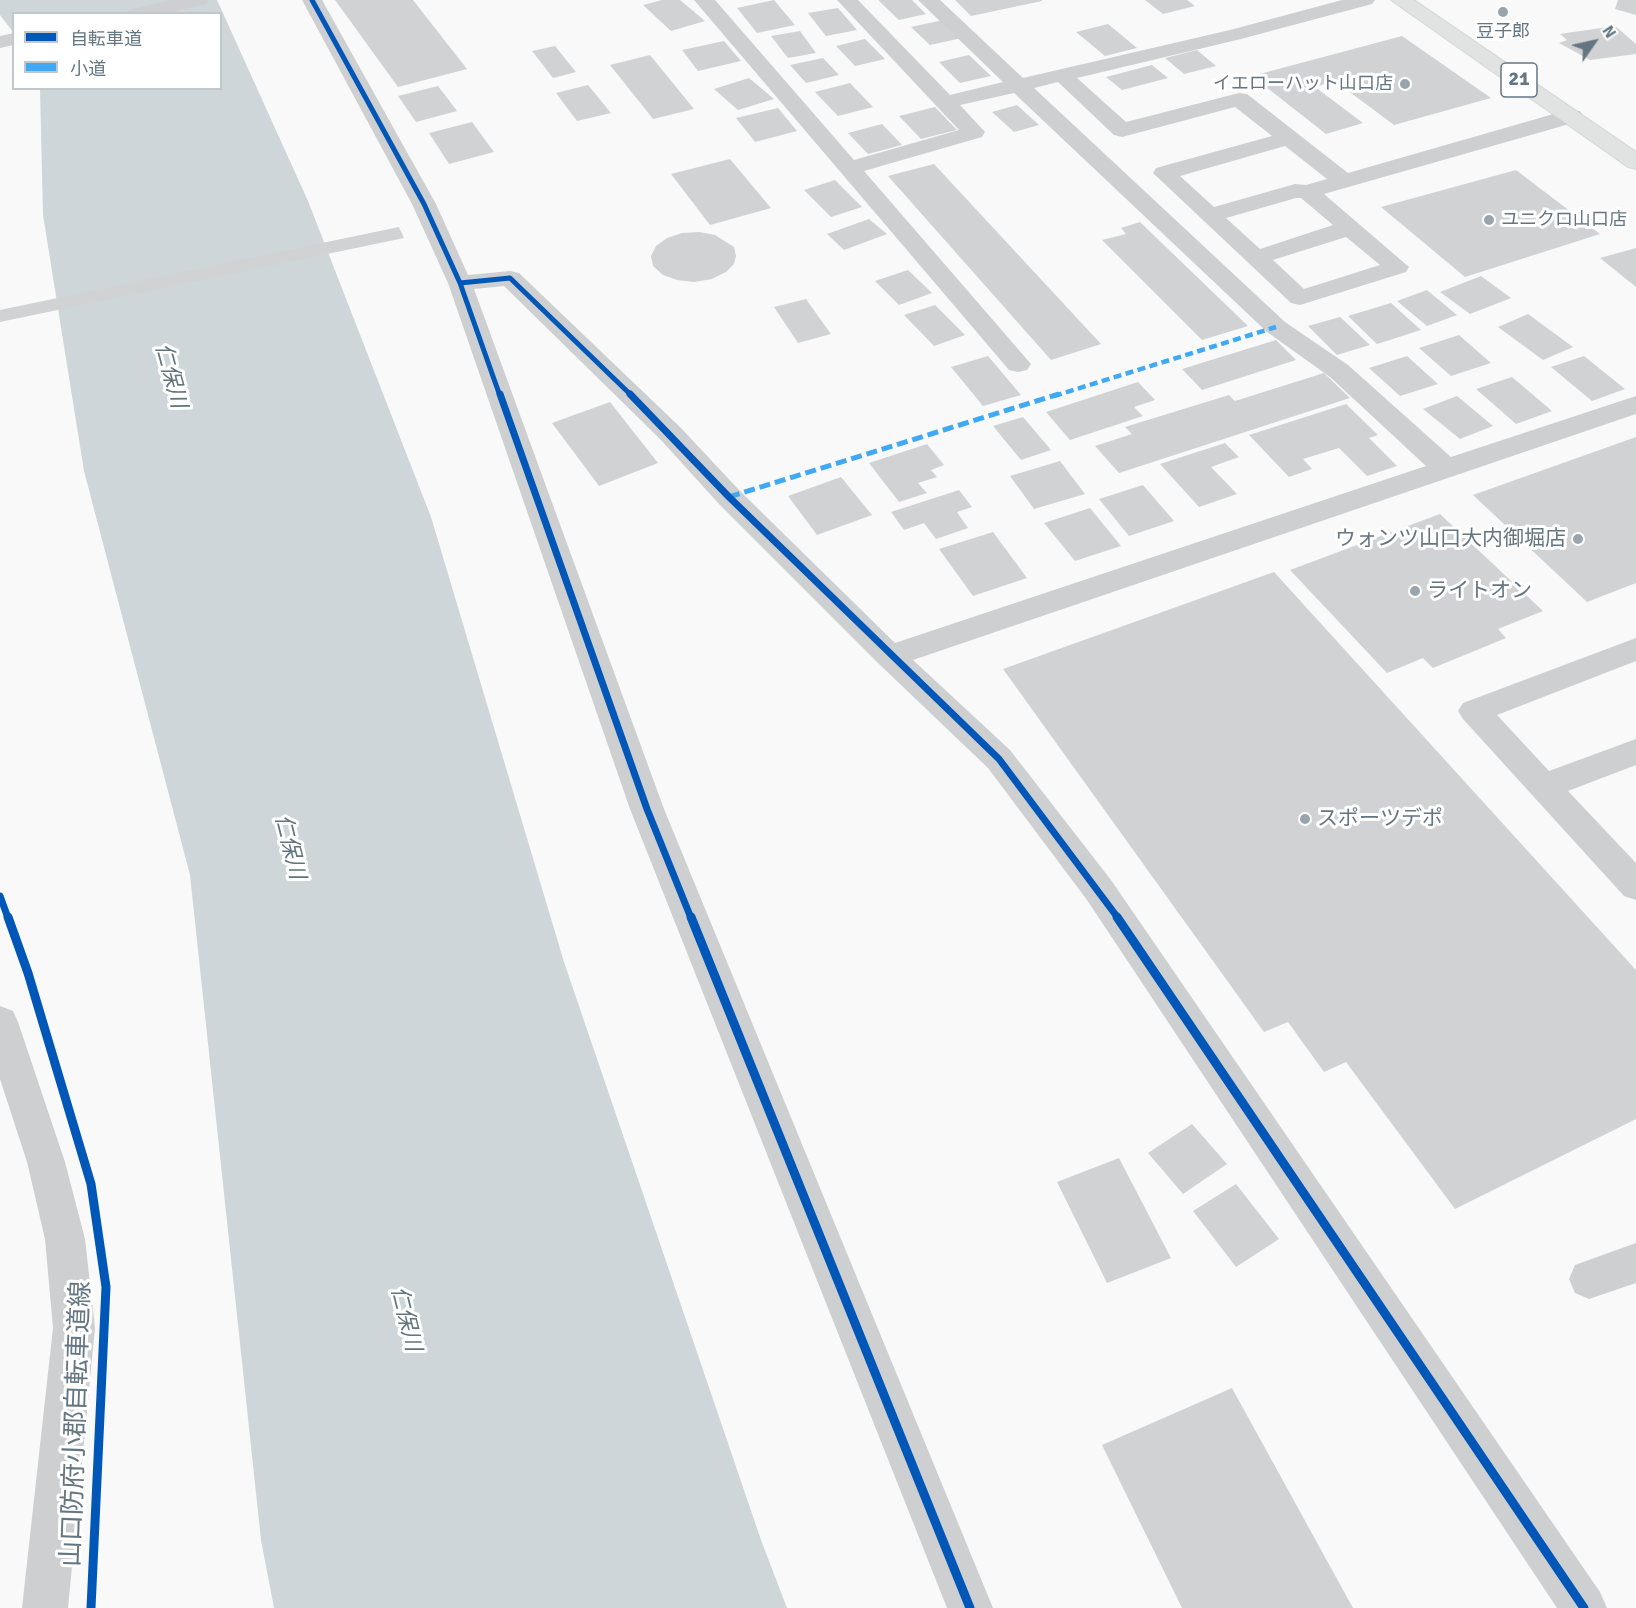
<!DOCTYPE html>
<meta charset="utf-8">
<style>
body{margin:0}
#map{position:relative;width:1636px;height:1608px;overflow:hidden;background:#f9f9f9;font-family:Signika,"Noto Sans JP",sans-serif}
canvas{display:block}
.legend{position:absolute;left:12px;top:12px;width:210px;height:78px;box-sizing:border-box;background:#fff;border:2px solid #c1c8cd;margin:0;padding:8px 10px;list-style:none;font-size:18px;color:#657683}
.legend li{display:flex;align-items:center;gap:12px;height:30px}
.legend b{width:30px;border:2px solid #c1c8cd}
.north{position:absolute;left:1564px;top:12px;width:60px;height:60px;-webkit-text-stroke:4px #fff;paint-order:stroke;rotate:56deg;font-size:16px;font-weight:700;line-height:24px;text-align:center;color:#657683}
.north::after{content:'';display:block;margin:auto;width:21px;height:27px;background:#657683;clip-path:polygon(50% 0,100% 100%,50% 72%,0 100%)}
</style>
<div id="map">
<canvas width="1636" height="1608"></canvas>
<ul class="legend">
<li><b style="height:8px;background:#0057b8"></b>自転車道</li>
<li><b style="height:8px;background:#3fa9f5"></b>小道</li>
</ul>
<div class="north">N</div>
</div>
<script>
const c = document.querySelector('canvas').getContext('2d');
c.lineJoin = 'round';
function fillPath(path, color) { c.fillStyle = color; c.fill(path, 'evenodd'); }
function stroke(path, color, width, dash) { c.strokeStyle = color; c.lineWidth = width; c.lineCap = dash ? 'butt' : 'round'; c.setLineDash(dash || []); c.stroke(path); }
function drawText(font, color, halo, rows, align = 'center') {
  c.font = font + ' Signika,"Noto Sans JP",sans-serif'; c.lineWidth = 6; c.setLineDash([]); c.textBaseline = 'middle'; c.strokeStyle = halo; c.fillStyle = color; for (const [text, x, y, turn = 0] of rows) {
    c.save(); c.translate(x, y); c.rotate((+turn || 0) * Math.PI / 180); c.textAlign = isNaN(turn) ? turn : align; if (halo) c.strokeText(text, 0, 0); c.fillText(text, 0, 0); c.restore();
  }
}
fillPath(new Path2D(`
 M0 0H217L308 201 431 517 564 962 761 1540 787 1608H274L261 1540 190 875 84 471 43 215 40 89 220 88V14H14L13 32 0 15Z`), '#ced6d9');
fillPath(new Path2D(`
 M335 0H413L467 69 398 87Z
 M662 0H680L705 21 671 31 643 5Z
 M774 0 795 25 757 33 737 8Z
 M878 0H912L926 14 899 20Z
 M955 0H1042V1L971 16Z
 M1145 0H1187L1195 6 1163 14Z
 M1618 0H1636V15L1615 9Z
 M838 8 857 30 826 36 808 13Z
 M943 20 962 38 930 45 911 27Z
 M1108 24 1137 48 1105 56 1076 32Z
 M1615 26 1636 44V54L1590 60 1559 43 1567 40 1560 34Z
 M800 31 816 53 788 58 771 36Z
 M1402 36 1491 98 1394 125 1335 81 1315 87 1363 123 1326 134 1252 76Z
 M865 39 885 59 855 66 836 46Z
 M724 41 741 61 698 71 682 50Z
 M555 46 576 72 553 78 532 51Z
 M1197 50 1216 66 1184 74 1165 58Z
 M650 55 694 109 653 119 610 65Z
 M969 55 991 76 960 83 939 62Z
 M823 58 839 75 806 83 790 65Z
 M1152 65 1168 78 1122 90 1106 77Z
 M749 78 774 99 738 110 714 89Z
 M850 83 873 107 838 116 815 92Z
 M588 85 611 113 577 121 556 93Z
 M438 86 457 111 416 122 398 96Z
 M1017 105 1039 125 1014 132 992 112Z
 M935 107 957 130 921 139 899 116Z
 M778 108 797 131 755 142 736 118Z
 M472 122 494 152 449 164 429 133Z
 M882 124 902 145 868 154 848 133Z
 M730 159 771 208 710 225 671 174Z
 M934 164 1101 344 1051 360 888 176Z
 M1516 170 1600 234 1465 277 1381 207Z
 M835 180 862 207 831 217 804 190Z
 M869 219 887 234 844 250 827 234Z
 M1140 222 1248 326 1202 340 1102 240 1126 234 1121 228Z
 M399 227 404 238 0 322V310Z
 M699 232 715 235 734 247 736 256 734 264 726 272 712 279 694 282 677 280 663 275 653 266 651 256 656 246 667 238 682 233Z
 M1636 248V287L1600 258Z
 M908 270 932 293 899 305 875 281Z
 M1481 276 1511 298 1470 314 1440 292Z
 M1427 290 1457 315 1427 326 1397 301Z
 M806 299 831 334 798 343 774 307Z
 M1391 303 1421 330 1377 344 1348 316Z
 M935 305 965 335 934 346 904 315Z
 M1528 314 1573 347 1543 360 1498 327Z
 M1340 317 1370 345 1337 355 1308 326Z
 M1459 335 1491 363 1451 376 1419 348Z
 M1276 340 1296 360 1202 390 1182 369Z
 M988 356 1021 395 983 406 951 367Z
 M1407 356 1438 384 1400 396 1369 368Z
 M1584 356 1625 389 1592 401 1551 367Z
 M1324 373 1350 398 1119 473 1095 446 1132 434 1125 427 1229 395 1235 401Z
 M1512 377 1552 411 1516 424 1476 389Z
 M1138 382 1155 400 1134 407 1143 416 1070 440 1046 412Z
 M1457 396 1493 426 1460 439 1423 409Z
 M610 402 658 463 599 486 552 423Z
 M1346 404 1378 435 1369 438 1397 466 1367 476 1339 448 1303 459 1312 469 1289 477 1249 435Z
 M1023 417 1051 450 1021 460 993 426Z
 M1636 437V583L1587 602 1473 495Z
 M1225 443 1239 457 1211 467 1237 494 1199 507 1160 464Z
 M927 444 944 465 931 470 937 477 918 483 927 493 899 502 869 463Z
 M1060 461 1085 494 1034 509 1010 476Z
 M841 477 872 515 817 535 788 496Z
 M1143 485 1174 521 1129 536 1099 499Z
 M959 490 972 507 957 512 968 528 936 539 924 523 904 530 891 512Z
 M1090 508 1121 546 1075 561 1044 523Z
 M1440 514 1543 611 1498 629 1506 638 1433 668 1423 658 1387 673 1290 570Z
 M993 532 1027 578 973 596 939 549Z
 M1274 572 1636 970V1119L1455 1209 1346 1062 1324 1072 1288 1022 1264 1032 1003 669Z
 M1192 1124 1227 1164 1183 1194 1148 1153Z
 M1119 1158 1171 1258 1107 1283 1057 1182Z
 M1236 1184 1279 1239 1236 1267 1193 1211Z
 M1232 1388 1353 1608H1182L1102 1445Z`), '#d0d2d3');
const major = new Path2D(`
 M1391 0H1414L1636 152V169L1628 167Z`);
stroke(major, '#d5d6d7', 2);
fillPath(new Path2D(`
 M172 0H209L206 4 165 14H125L128 10Z
 M302 0H322L436 204 468 275 510 271 519 273 681 428 739 490 895 643 1426 466 1330 377 1267 332 1014 93 960 105 985 132 982 137 864 171 1031 364 1027 370 1018 372 1009 370 694 0H715L854 160 959 130 837 0H858L950 95 1003 82 918 0H940L1023 78 1230 30 1342 0H1375L1372 4 1241 39 1077 78 1126 122 1239 93 1247 94 1348 173 1564 111H1580L1583 116 1580 121 1324 194 1409 267 1406 272 1300 305 1291 303 1153 173 1156 168 1272 136 1235 107 1122 137 1114 135 1058 82 1034 88 1285 322 1348 365 1451 457 1636 396V414L913 660 1010 750 1111 880 1600 1592 1607 1608H1557L1087 900 988 768 879 664 719 504 661 440 504 286 474 289 664 809 993 1608H947L630 809 448 283 412 204ZM1285 146 1327 179 1306 185 1295 184 1214 207 1180 176ZM1296 198H1301L1333 225 1260 249 1226 218ZM1346 237 1380 265 1304 289 1273 260Z
 M14 33V45L0 48V36Z
 M1636 638V661L1497 715 1549 771 1636 739V765L1568 791 1636 863V900L1624 896 1463 719 1458 711 1463 703Z
 M0 1006 13 1011 18 1022 65 1162 85 1239 95 1328 68 1608H22L53 1328 45 1239 27 1162 0 1079Z
 M1636 1243V1283L1589 1299 1575 1293 1569 1279 1575 1265Z`), '#cecfd0');
fillPath(major, '#e1e2e2');
stroke(new Path2D(`
 M1054 396 1276 327`), '#3fa9f5', 4.5, [8, 4.5]);
stroke(new Path2D(`
 M729 497 1059 394`), '#3fa9f5', 5, [11, 5]);
stroke(new Path2D(`
 M312 0 424 204 460 283 500 396
 M460 283 510 278 632 396`), '#0057b8', 5);
stroke(new Path2D(`
 M500 394 647 809 691 918
 M630 394 729 497 999 759 1118 918
 M0 896 8 918`), '#0057b8', 7);
stroke(new Path2D(`
 M8 917 28 973 91 1184 106 1287 91 1608
 M691 917 970 1608
 M1117 917 1584 1608`), '#0057b8', 9);
for (const [x, y, r, color] of [
 [1503,12,6,"#99a4ac"],
 [1405,84,6,"#99a4ac"],
 [1489,220,6,"#99a4ac"],
 [1578,539,6,"#99a4ac"],
 [1415,591,6,"#99a4ac"],
 [1305,819,6,"#99a4ac"]
]) { const dot = new Path2D(); dot.arc(x, y, r, 0, 2 * Math.PI); c.fillStyle = color; c.fill(dot); stroke(dot, '#fff', 2); }
drawText('18px', '#657683', '#fff', [
 ["豆子郎",1503,32],
 ["イエローハット山口店",1393,84,"right"],
 ["ユニクロ山口店",1501,220,"left"]
]);
for (const [x, y, w] of [
 [1519,80,36]
]) { const box = new Path2D(); box.roundRect(x - w / 2, y - 17, w, 34, 4.5); c.fillStyle = '#fff'; c.fill(box); stroke(box, '#657683', 1.5); }
drawText('bold 20px', '#657683', null, [
 ["21",1519,80]
]);
drawText('21px', '#657683', '#fff', [
 ["ウォンツ山口大内御堀店",1566,539,"right"],
 ["ライトオン",1427,591],
 ["スポーツデポ",1317,819]
], 'left');
drawText('italic 22px', '#60757c', '#fff', [
 ["仁保川",170,376,75],
 ["仁保川",289,847,76],
 ["仁保川",405,1319,76]
]);
drawText('26px', '#657683', '#fff', [
 ["山口防府小郡自転車道線",77,1424,-88]
]);
</script>
